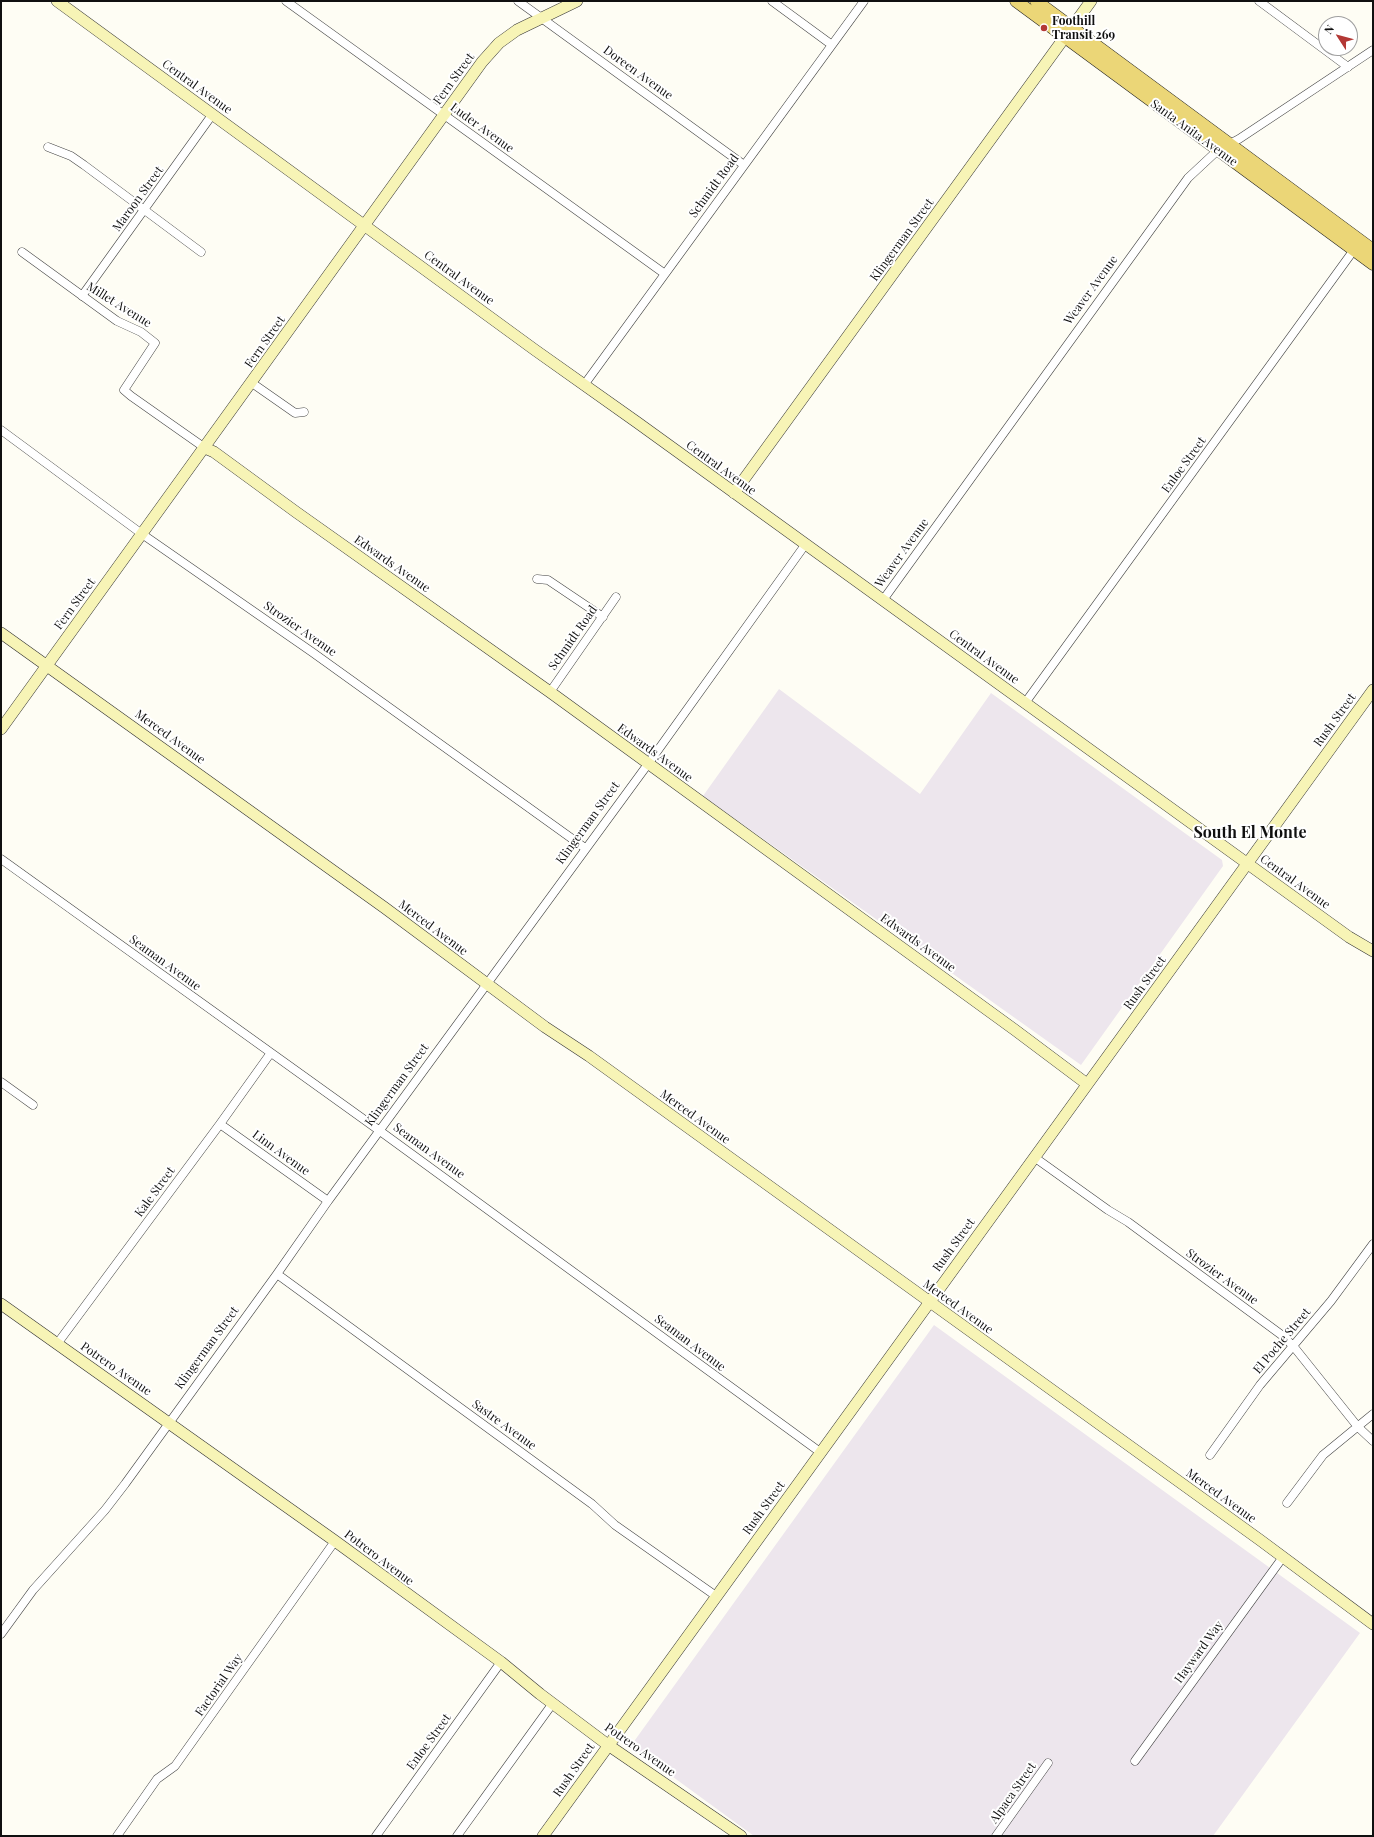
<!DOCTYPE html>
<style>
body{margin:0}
#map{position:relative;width:1374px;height:1837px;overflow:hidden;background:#fefdf4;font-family:"Playfair Display",serif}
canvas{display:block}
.frame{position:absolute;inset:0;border:2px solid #101010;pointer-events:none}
.north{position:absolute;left:1318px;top:16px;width:40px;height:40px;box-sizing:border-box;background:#fff;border:1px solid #9f9f9f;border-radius:50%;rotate:306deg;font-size:11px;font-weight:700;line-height:16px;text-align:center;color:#101010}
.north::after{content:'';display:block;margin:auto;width:14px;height:18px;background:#b33835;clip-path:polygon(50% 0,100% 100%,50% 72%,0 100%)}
</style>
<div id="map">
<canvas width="1374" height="1837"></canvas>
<div class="frame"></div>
<div class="north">N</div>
</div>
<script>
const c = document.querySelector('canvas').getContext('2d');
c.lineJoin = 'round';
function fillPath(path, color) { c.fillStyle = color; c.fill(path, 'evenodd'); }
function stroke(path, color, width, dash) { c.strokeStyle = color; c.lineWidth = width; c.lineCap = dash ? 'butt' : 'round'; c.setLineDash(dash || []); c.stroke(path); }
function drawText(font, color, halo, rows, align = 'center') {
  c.font = font + ' "Playfair Display",serif'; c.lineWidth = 4; c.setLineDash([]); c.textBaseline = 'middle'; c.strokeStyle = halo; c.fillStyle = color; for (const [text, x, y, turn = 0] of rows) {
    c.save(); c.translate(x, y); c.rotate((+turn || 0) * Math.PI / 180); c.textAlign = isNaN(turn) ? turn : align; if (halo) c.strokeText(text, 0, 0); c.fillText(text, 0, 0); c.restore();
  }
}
fillPath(new Path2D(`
 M779 689 920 794 991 693 1222 860 1223 866 1081 1065 703 796Z
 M934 1325 1360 1633 1213 1836H754L636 1750 635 1740Z`), '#ede6ed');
const street = new Path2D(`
 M286 1 665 274
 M518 1 744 165
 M772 1 832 45
 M1259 1 1348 67
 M48 147 71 156 84 165 201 252
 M22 252 117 321 141 332 155 343 124 390 131 396 205 448
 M82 296 212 115
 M252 383 295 413 304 412
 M584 385 864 1
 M1 430 142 534 312 652 585 848
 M537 579 548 580 603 617
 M883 600 1188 178 1218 150 1239 139 1373 50
 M550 692 616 597
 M1025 703 1356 247
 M1 859 380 1131 820 1452
 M1 1082 33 1105
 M220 1124 328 1201
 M1034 1157 1108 1210 1128 1222 1283 1336 1294 1347 1358 1427 1373 1441
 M277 1274 592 1504 615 1525 716 1596
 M57 1344 220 1124 270 1054
 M1210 1455 1260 1385 1331 1301 1373 1244
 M1287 1503 1323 1455 1373 1414
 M1 1634 33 1590 105 1510 125 1484 277 1274 328 1201 648 764 805 545
 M1135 1761 1283 1557
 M117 1836 157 1779 175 1766 335 1541
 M376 1836 501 1662
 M457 1836 553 1703
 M996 1836 1048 1763`);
const secondary = new Path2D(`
 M57 1 535 350 638 423 1349 937 1373 951
 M205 448 214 452 296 512 550 692 1015 1030 1087 1084
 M734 493 1091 1
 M1 633 385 908 545 1027 589 1056 1260 1540 1373 1624
 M1 729 482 62 499 43 517 30 577 1
 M1 1304 335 1541 501 1662 540 1694 608 1745 741 1836
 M543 1836 1373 690`);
const primary = new Path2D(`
 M1016 1 1373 264
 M1036 1 1373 250`);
stroke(street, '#434343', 9);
stroke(secondary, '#323232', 12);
stroke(primary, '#212121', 13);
stroke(street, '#fff', 8);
stroke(secondary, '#f7f4b6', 11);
stroke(primary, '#ebd677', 12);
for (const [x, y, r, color] of [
 [1044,28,4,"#b33835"]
]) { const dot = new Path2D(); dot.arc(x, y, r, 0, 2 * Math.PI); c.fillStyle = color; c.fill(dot); stroke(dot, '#fff', 1.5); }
drawText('bold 12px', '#101010', '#fff', [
 ["Foothill",1052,21],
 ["Transit 269",1052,35]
], 'left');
drawText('12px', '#101010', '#fff', [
 ["Doreen Avenue",638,73,36],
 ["Fern Street",454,79,-54],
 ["Central Avenue",197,87,36],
 ["Luder Avenue",482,128,36],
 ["Santa Anita Avenue",1194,133,36],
 ["Schmidt Road",714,186,-54],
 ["Maroon Street",138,199,-54],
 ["Klingerman Street",902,240,-54],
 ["Central Avenue",459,278,36],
 ["Weaver Avenue",1091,290,-54],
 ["Millet Avenue",119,305,32],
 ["Fern Street",265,342,-55],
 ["Enloe Street",1184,465,-54],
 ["Central Avenue",721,468,36],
 ["Weaver Avenue",902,553,-54],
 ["Edwards Avenue",392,564,35],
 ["Fern Street",75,604,-54],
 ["Strozier Avenue",300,629,35],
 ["Schmidt Road",573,638,-55],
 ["Central Avenue",984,657,36],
 ["Rush Street",1335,720,-54],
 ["Merced Avenue",170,737,36],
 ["Edwards Avenue",655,753,36],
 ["Klingerman Street",588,823,-54],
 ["Central Avenue",1295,882,36],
 ["Merced Avenue",433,928,37],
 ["Edwards Avenue",918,943,36],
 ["Seaman Avenue",165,963,36],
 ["Rush Street",1145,983,-54],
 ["Klingerman Street",397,1085,-54],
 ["Merced Avenue",695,1117,36],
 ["Seaman Avenue",429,1151,36],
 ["Linn Avenue",281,1153,36],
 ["Kale Street",155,1192,-54],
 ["Rush Street",954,1245,-54],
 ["Strozier Avenue",1222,1277,36],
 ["Merced Avenue",958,1307,36],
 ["El Poche Street",1282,1341,-50],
 ["Seaman Avenue",690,1343,37],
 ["Klingerman Street",207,1348,-54],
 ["Potrero Avenue",116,1369,35],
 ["Sastre Avenue",504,1425,36],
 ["Merced Avenue",1221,1496,36],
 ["Rush Street",764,1508,-54],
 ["Potrero Avenue",379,1558,37],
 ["Hayward Way",1199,1652,-54],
 ["Factorial Way",219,1685,-55],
 ["Enloe Street",429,1742,-54],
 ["Potrero Avenue",640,1750,35],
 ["Rush Street",574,1770,-55],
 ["Alpaca Street",1013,1793,-55]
]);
drawText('bold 16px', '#101010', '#fff', [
 ["South El Monte",1250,833]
]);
</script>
